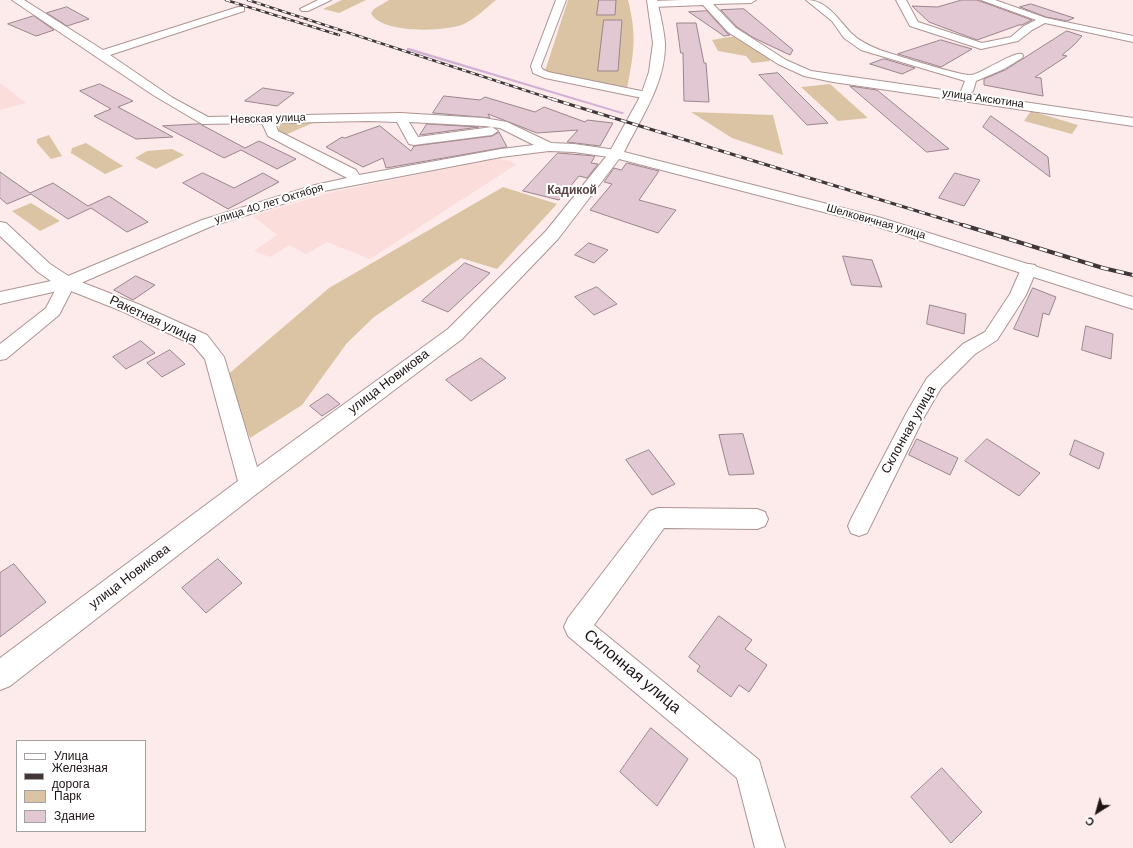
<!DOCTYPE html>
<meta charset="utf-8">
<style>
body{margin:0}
#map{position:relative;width:1133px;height:848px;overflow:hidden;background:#fcebea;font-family:"DM Sans",sans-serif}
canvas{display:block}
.legend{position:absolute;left:16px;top:740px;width:130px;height:92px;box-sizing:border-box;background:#fff;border:1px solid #a5a1a1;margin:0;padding:5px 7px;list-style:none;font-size:12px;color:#1e1414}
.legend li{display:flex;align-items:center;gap:8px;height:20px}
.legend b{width:20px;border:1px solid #a5a1a1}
.north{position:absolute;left:1077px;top:792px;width:40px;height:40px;-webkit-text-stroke:3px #fff;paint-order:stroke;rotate:217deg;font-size:11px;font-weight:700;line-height:16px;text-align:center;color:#1e1414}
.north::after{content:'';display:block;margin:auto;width:14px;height:18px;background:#1e1414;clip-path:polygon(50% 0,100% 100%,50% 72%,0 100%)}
</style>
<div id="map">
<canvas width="1133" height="848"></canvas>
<ul class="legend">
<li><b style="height:5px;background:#fff"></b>Улица</li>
<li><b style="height:5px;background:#423636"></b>Железная дорога</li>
<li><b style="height:11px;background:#dbc4a3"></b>Парк</li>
<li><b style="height:11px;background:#e2c8d2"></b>Здание</li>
</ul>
<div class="north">С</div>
</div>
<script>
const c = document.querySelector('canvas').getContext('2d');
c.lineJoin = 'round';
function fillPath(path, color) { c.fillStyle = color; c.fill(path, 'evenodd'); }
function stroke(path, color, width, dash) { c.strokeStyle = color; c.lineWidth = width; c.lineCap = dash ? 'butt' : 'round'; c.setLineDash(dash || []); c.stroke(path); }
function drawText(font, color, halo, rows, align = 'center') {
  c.font = font + ' "DM Sans",sans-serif'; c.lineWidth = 4; c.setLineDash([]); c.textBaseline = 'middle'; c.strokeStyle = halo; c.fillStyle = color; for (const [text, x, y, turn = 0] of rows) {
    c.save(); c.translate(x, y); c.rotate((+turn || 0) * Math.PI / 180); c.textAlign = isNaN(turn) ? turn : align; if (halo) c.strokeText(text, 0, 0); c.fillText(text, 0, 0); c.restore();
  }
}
fillPath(new Path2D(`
 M0 83 26 103 0 110Z
 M498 158 517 164 370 259 327 242 306 254 289 245 270 257 254 251 277 235 253 216 328 193Z`), '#fbdddc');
fillPath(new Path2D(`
 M342 0H366L339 13 323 9Z
 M389 0H496C486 8 475 19 464 24 446 32 380 34 371 13L374 9Z
 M568 0H628C637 36 634 53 627 88L545 71Z
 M735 36 766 55 770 61 752 63 746 56 718 51 712 40Z
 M830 84 868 118 838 121 801 87Z
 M1031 111 1078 125 1072 134 1024 121Z
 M691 112 773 115 783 155 732 138Z
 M315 122 285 135 276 133 281 123Z
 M49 135 62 156 51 159 37 143V139Z
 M86 143 123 166 105 174 71 153 72 148Z
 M172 149 184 155 156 169 135 158 147 151Z
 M503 187 557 204 497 269 461 258 374 317 347 343 302 405 250 438 225 377 329 288Z
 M31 203 60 221 40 231 12 211Z`), '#dbc4a3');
fillPath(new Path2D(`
 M407 48H409L625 113 622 114 407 50Z`), '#d2afd4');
const building = new Path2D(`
 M599 0H616L615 15H597Z
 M962 0H977L1032 20 1022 25H1019L977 40 929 22 912 6 937 7Z
 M1031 4 1074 18 1067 21 1046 17 1020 7Z
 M67 7 89 19 67 26 47 13Z
 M744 9 793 50 790 55 754 38 737 27 721 10Z
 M707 11 727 33 730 35 724 36 689 12Z
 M34 16 54 30 36 36 8 24Z
 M604 20H622L618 71H598Z
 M677 23H696L704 63H706L709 102 684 101 683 53H681Z
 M1067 31 1082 36 1074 45 1062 55 1067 56 1035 77 1041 78 1043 96 984 85V79L1005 70Z
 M941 40 972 49 941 67 898 54Z
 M883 59H885L915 68 902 74 870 64Z
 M778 73 828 123 807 125 759 75Z
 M100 84 133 101 118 107 173 137 136 139 94 116 111 109 80 91Z
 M850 86 877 90 949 149 927 152Z
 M263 88 294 93 277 106 245 101Z
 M444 96 480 100 485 97 535 112 544 107 585 122 587 120 613 123 600 146 567 142 578 130 537 133 488 114 490 118 433 113Z
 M991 116 1048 157 1050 177 983 127Z
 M200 124 245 148 259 141 296 159 277 169 241 150 224 158 163 126Z
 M427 124 479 127 420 135Z
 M380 126 411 151 414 146 492 136 499 132 507 147 386 168 383 158 363 167 326 147 342 137 344 138Z
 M558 153 595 156 591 163 598 164 587 178 579 176 559 200 523 191Z
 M627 163 659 171 639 200 676 210 658 233 590 210 612 184 604 182 614 168 621 170Z
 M0 172 30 193 53 183 88 206 109 196 148 222 127 232 91 208 68 219 31 194 7 204 0 198Z
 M203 173 234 188 263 173 279 182 228 209 183 183Z
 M955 173 980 180 964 206 939 198Z
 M589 243 608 250 594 263 575 255Z
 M843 256 872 260 882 287 852 285Z
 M465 263 490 273 448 312 422 301Z
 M136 276 155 285 133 300 114 290Z
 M597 287 617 304 594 315 575 297Z
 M1033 288 1056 297 1049 315 1043 313 1038 337 1014 329Z
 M930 305 966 314 964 334 927 324Z
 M1086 326 1113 334 1111 359 1082 350Z
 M141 341 155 353 126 369 113 357Z
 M170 350 185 364 162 377 147 363Z
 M481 358 506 378 471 401 446 380Z
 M328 394 340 404 322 416 310 406Z
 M743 434 754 474 729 475 719 435Z
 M917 439 958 458 950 475 909 455Z
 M987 439 1040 473 1019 496 965 461Z
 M1075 440 1104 453 1099 469 1070 455Z
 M649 450 675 484 652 495 626 460Z
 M218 559 242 583 206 613 182 588Z
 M14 564 46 602 0 637V573Z
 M719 616 752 640 745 649 767 665 749 692 739 685 731 697 697 671 700 666 689 657Z
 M651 728 688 759 657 806 620 772Z
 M942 768 982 812 951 843 911 797Z`);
fillPath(building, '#e2c8d2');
stroke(building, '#9b848d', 1);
const street = new Path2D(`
 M12 0H24L103 50 238 7H244V11L110 55 173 98 208 117 400 113 484 118 507 122 551 143 574 144 616 150 621 151 623 154 621 157 616 158 574 152 549 151 501 157 324 191 212 226 74 286 59 315 6 359 0 360V344L46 308 61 279 202 220 315 185 347 178 268 136 262 123 202 124 153 95ZM368 121 397 122 409 144 414 145 492 135 498 131 492 127 418 137 409 122 484 126 500 128 534 145 501 149 359 175 356 170 278 131 275 123Z
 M318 0H331L308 11H302L300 9Z
 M556 0H566L541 66 542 69 548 72 651 93 653 95 651 97 647 99 545 78 533 73 531 66Z
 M682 0H756L751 3 713 4 736 28 786 60 811 71 963 93 961 91 965 81 861 50 844 38 832 21 806 0C827 0 838 19 851 33 859 41 870 46 880 50 892 54 964 77 972 75 984 72 1013 52 1022 54L1023 56 1022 58 1004 69 976 81 973 91 969 94 1133 118V126L833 82 804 76 778 64 728 32 703 5 653 7 648 4 653 1Z
 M896 0H906L918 22 982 43 1011 37 1024 26 1036 20 981 0H995L1046 18 1133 36V42L1045 23 1032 30 1018 41 981 49 910 26Z
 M1029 264 1035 265 1037 269 1026 295 997 340 975 354 941 388 923 419 867 533 859 536 851 533 848 526 851 519 907 412 927 378 963 344 985 332 1010 294 1021 269 1023 265Z
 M658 508 757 509 765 512 768 519 765 526 757 529 664 528 594 625 759 760 785 848H755L737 778 568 636 564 627 568 618 650 511Z`);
const secondary = new Path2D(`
 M647 0H657C660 14 664 29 665 43 666 82 641 118 624 152L878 217 1133 297V309L866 223 619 159 558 239 462 339 259 492 10 686 0 690V658L238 481 205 359 193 345 124 312 66 289 0 304V292L51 281 38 272 0 236V222L6 223 50 264 73 279 138 304 207 335 224 357 257 467 448 329 546 231 609 153 641 95 649 72 653 43Z`);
stroke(street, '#ae9493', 2);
stroke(secondary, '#ae9493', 2);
fillPath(street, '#fff');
fillPath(secondary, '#fff');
const railFar2 = new Path2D(`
 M226 0 339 35
 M248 0 555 100`);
const railFar1 = new Path2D(`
 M552 99 966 226`);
const rail = new Path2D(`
 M963 225 1103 268 1133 275`);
stroke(railFar2, '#423636', 2.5);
stroke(railFar1, '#423636', 3);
stroke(rail, '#423636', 4);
stroke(railFar2, '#fff', 1.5, [4.5]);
stroke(railFar1, '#fff', 2, [6]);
stroke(rail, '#fff', 2.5, [8]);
drawText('11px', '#1e1414', '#fff', [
 ["улица Аксютина",983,99,8],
 ["Невская улица",268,119,-2],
 ["улица 40 лет Октября",269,204,-17],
 ["Шелковичная улица",876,222,16]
]);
drawText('bold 12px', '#5a4342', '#fff', [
 ["Кадикой",572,191]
]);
drawText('13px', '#1e1414', '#fff', [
 ["Ракетная улица",153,320,25],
 ["улица Новикова",389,382,-37],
 ["Склонная улица",909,430,-61],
 ["улица Новикова",130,577,-37]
]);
drawText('16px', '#1e1414', '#fff', [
 ["Склонная улица",632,672,40]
]);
</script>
